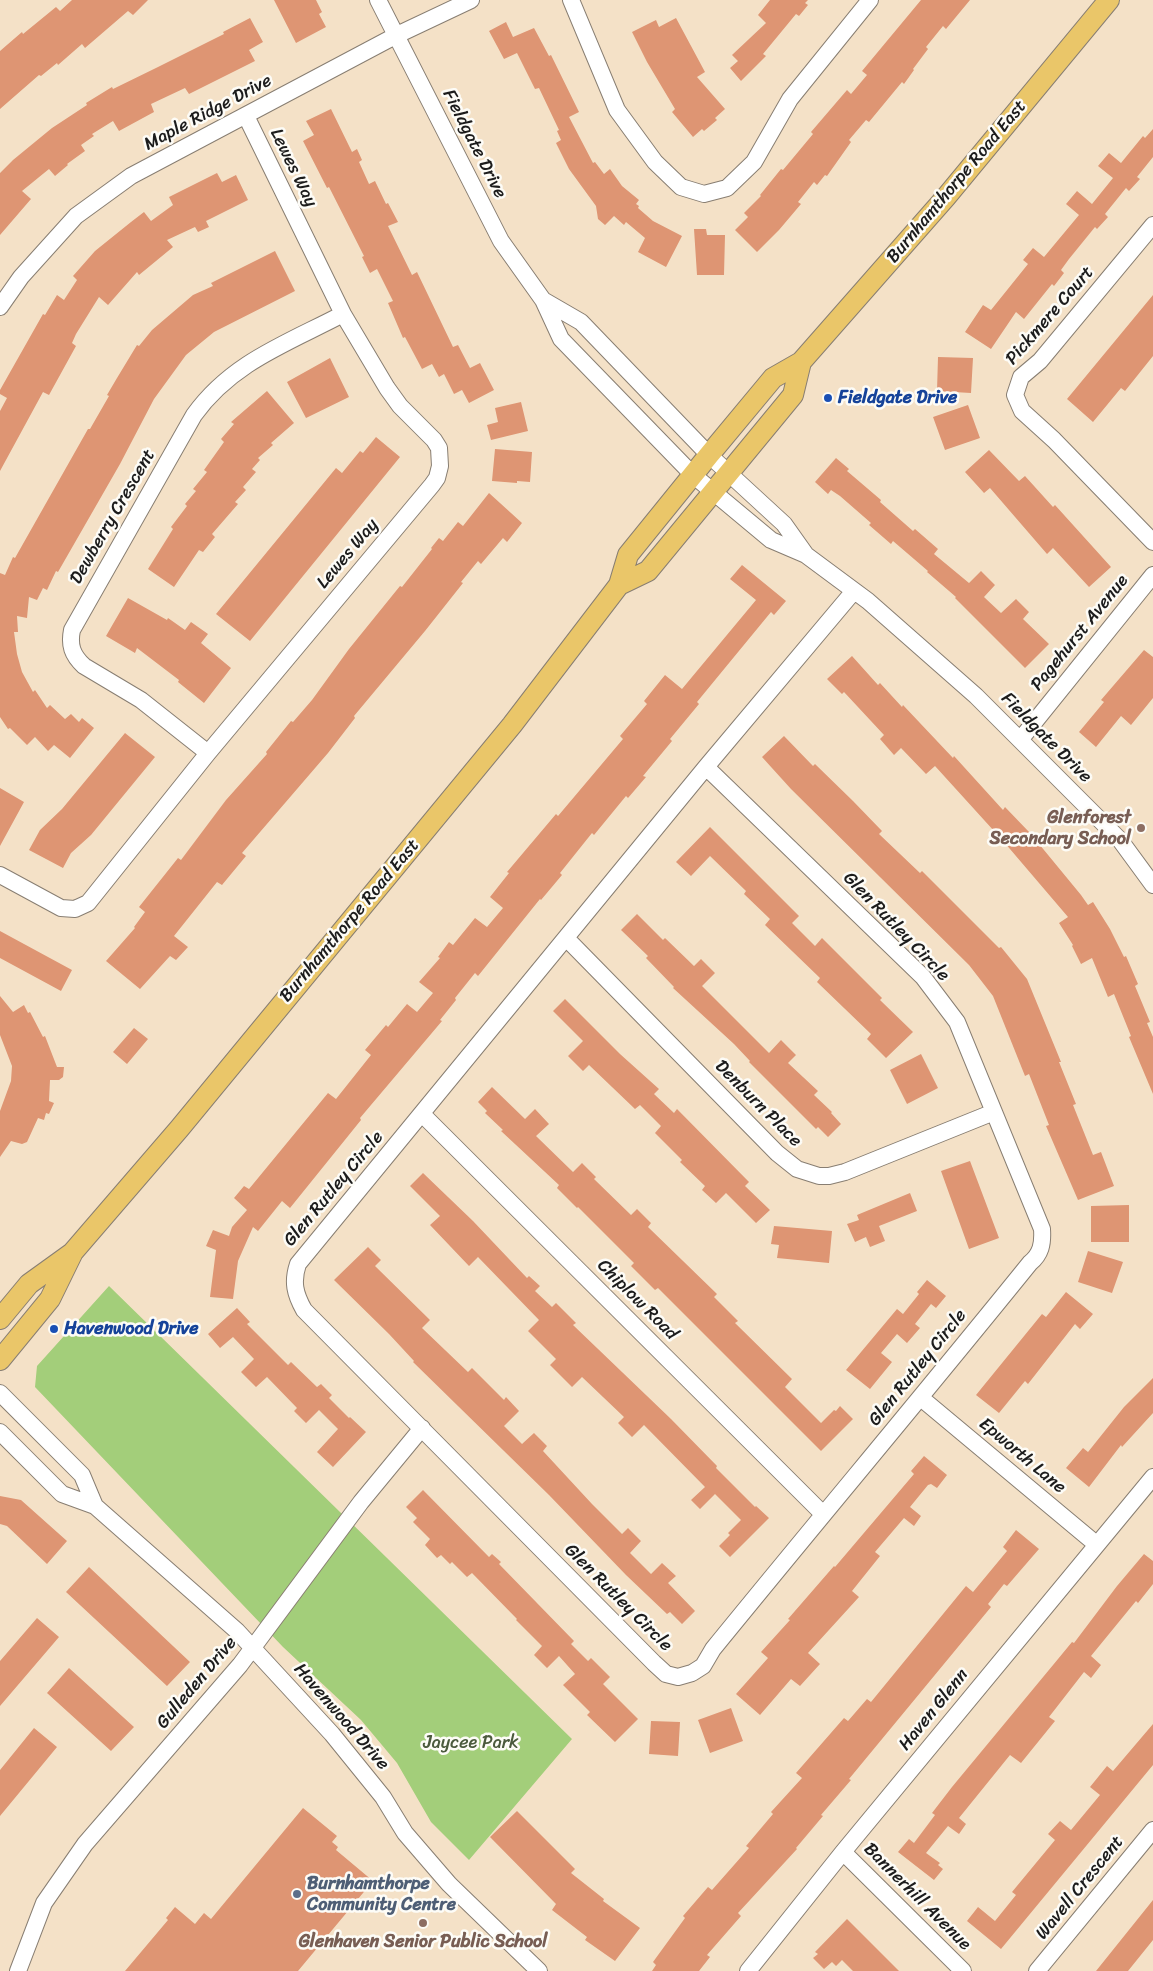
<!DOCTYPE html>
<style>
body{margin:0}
canvas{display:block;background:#f4e1c7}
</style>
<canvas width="1153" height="1971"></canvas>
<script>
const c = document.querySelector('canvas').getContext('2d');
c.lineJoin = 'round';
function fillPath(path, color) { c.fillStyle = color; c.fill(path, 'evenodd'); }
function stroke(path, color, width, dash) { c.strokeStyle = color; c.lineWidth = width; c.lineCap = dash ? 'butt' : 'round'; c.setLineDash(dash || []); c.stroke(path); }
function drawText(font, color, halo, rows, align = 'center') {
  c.font = font + ' Sriracha,sans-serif'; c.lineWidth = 5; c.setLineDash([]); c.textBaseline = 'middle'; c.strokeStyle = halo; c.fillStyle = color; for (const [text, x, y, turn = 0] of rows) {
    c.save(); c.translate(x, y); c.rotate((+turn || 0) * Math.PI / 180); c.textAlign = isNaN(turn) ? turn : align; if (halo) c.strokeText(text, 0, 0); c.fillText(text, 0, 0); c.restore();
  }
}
fillPath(new Path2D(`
 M109 1286 572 1739 469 1860 431 1822 397 1763 361 1720 283 1647 35 1387 37 1366Z`), '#a3ce7a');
fillPath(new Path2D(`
 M72 0H148L133 15 128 11 85 48 82 44 58 65 57 63 41 76 39 75 0 109V51L22 32 23 34 56 7 60 11Z
 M274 0H316L322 12 319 14 326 27 296 43Z
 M770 0H808L805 3 808 5 799 16 796 14 763 54 766 56 741 81 730 68 738 61 732 55 766 23 758 15Z
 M921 0H970L946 29 943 26 926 47 928 49 913 69 914 70 904 84 902 82 869 122 866 120 849 140 851 142 827 176 825 175 817 185 814 182 798 202 801 204 779 230 757 252 735 230 748 217 744 213 761 196 760 195 781 169 783 170 813 134 811 132 847 90 851 94 867 75 862 71Z
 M250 18 263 42 249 50 255 61 189 94 185 88 151 104 154 112 119 131 113 121 92 134 94 136 81 145 85 151 67 164 68 165 55 176 49 169 22 191 31 199 0 235V173L13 160 52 128 87 105 86 103 112 87 113 89 158 67 224 34 223 32Z
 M676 18 705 72 697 77 725 109 715 118 717 120 704 131 702 129 693 137 672 112 675 109 647 62 632 32 656 20 659 27Z
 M506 22 513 37 534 28 549 56 551 55 579 112 569 117 593 163 595 162 604 174 610 169 622 186 639 200 636 204 639 206 638 208 653 221 682 236 666 267 638 252 645 238 626 222 624 225 614 216 605 225 598 219 596 206 569 169 556 143 561 140 557 131 559 130 539 88 535 89 517 53 504 59 489 31Z
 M331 109 352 152 357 149 362 160 359 162 369 184 375 181 386 204 388 203 398 222 388 226 412 275 417 272 453 347 458 345 470 368 480 363 494 390 469 403 462 390 454 394 444 374 439 377 432 364 422 369 405 337 403 338 388 303 393 301 377 269 370 273 362 257 364 256 329 187 327 188 303 141 314 135 306 121Z
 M1153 129V157L1137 177 1140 179 1129 191 1126 188 1105 214 1108 217 1097 229 1095 227 1069 259 1061 270 1064 273 1054 286 1052 284 1024 319 1016 312 991 349 965 332 983 305 991 310 1028 264 1023 260 1033 248 1044 257 1079 215 1066 204 1077 191 1092 204 1113 178 1098 166 1109 153 1121 163 1143 136 1145 138Z
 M217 173 222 182 236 175 248 200 206 221 209 227 198 232 195 227 167 240 173 247 139 275 137 272 108 305 99 297 76 334 72 343 76 346 49 395 43 392 0 471V411L7 398 0 394V390L43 314 45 315 57 295 64 300 77 280 73 276 95 251 131 222 144 212 151 221 173 205 169 197Z
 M694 229H706L707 235H725L724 275H697Z
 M275 251 295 291 214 332 186 355 154 399 120 464 58 572 56 571 47 590 43 588 37 600 29 597 27 618 17 616 18 632H14L17 654 22 672 33 692 35 690 47 708 50 705 65 719 71 714 79 722 82 718 94 728 70 758 54 745 48 751 35 737 27 745 10 728 8 729 0 717V573L5 575 13 557 15 558 88 429H90L109 396 107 395 117 378 137 345 139 346 152 330 193 295 213 286 211 283Z
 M1153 295V356L1125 391 1121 388 1093 422 1067 399Z
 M938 357 973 358 971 393 937 391Z
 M330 358 349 397 306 418 287 382Z
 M267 391 294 423 271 443 273 445 258 458 260 460 252 469 256 472 243 487 246 490 235 502 238 504 212 534 215 537 203 552 199 550 174 587 148 569 173 529 171 527 187 506 185 504 196 491 193 489 207 472 204 470 224 442 221 439 234 424 231 422Z
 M521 402 528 431 491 440 487 425 498 422 495 408Z
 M968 405 980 438 945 450 933 417Z
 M376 437 400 457 250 641 216 614 336 468 342 473 360 451 363 453Z
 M495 449 532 452 530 482 517 481V483L492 481Z
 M989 450 1019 481 1025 476 1053 507 1055 505 1111 567 1089 587 1053 548 1047 554 990 488 984 493 965 472Z
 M836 458 849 469 847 471 881 500 880 502 913 531 915 529 938 549 934 554 969 583 981 571 995 585 984 597 1001 613 1016 599 1029 612 1023 619 1049 644 1025 668 955 598 956 597 927 572 928 571 893 541 891 544 869 525 871 523 840 496 831 490 828 494 815 482Z
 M489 493 522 523 507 542 503 538 481 564 478 561 461 582 463 583 425 631 354 716 355 718 328 753 242 853 246 856 222 885 217 882 174 936 188 947 176 960 170 956 140 989 106 961 135 928 134 927 145 912 139 907 178 858 181 860 226 800 267 754 266 752 291 721 293 722 312 700 349 649 400 586 402 587 432 549 431 548 439 538 443 541 458 522 463 526Z
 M742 565 786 601 774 615 771 612 720 674 697 702 699 704 670 739 672 741 643 776 646 777 628 798 626 796 594 835 592 833 560 873 562 875 541 900 540 899 478 976 475 973 455 998 456 1000 440 1020 442 1021 360 1118 361 1120 290 1208 282 1201 258 1231 253 1227 238 1261 233 1299 210 1297 216 1250 206 1246 213 1230 229 1236 232 1227 247 1210 234 1198 244 1186 249 1189 328 1093 336 1099 371 1055 365 1050 386 1025 388 1027 407 1004 417 1012 433 993 419 982 440 958 438 957 449 942 453 945 475 918 487 927 503 908 490 897 509 873 507 872 556 814 558 816 623 739 620 736 647 704 644 701 665 675 682 689 756 600 730 579Z
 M128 598 167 620 168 618 185 630 191 622 208 634 201 643 231 668 204 703 178 682 179 680 137 648 135 653 106 636Z
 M1144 650 1153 657V698L1131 725 1121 716 1096 747 1079 732 1104 702 1101 700Z
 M852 656 878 685 880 683 902 707 903 705 953 758 954 756 1003 810 1005 807 1030 833 1081 895 1088 905 1093 902 1110 929 1124 957 1126 956 1138 984 1135 986 1150 1022 1147 1023 1153 1037V1094L1129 1037 1131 1036 1114 994 1108 997 1092 958 1081 964 1072 946 1073 945 1059 923 1068 917 1004 842 935 766 926 774 901 748 894 755 880 739 884 735 844 692 842 694 827 679Z
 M125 733 155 757 91 835 71 853 63 868 29 850 40 830 62 809Z
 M784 736 813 766 815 764 853 801 882 831 879 834 920 873 922 871 999 948 1001 947 1027 979 1061 1062H1059L1076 1104 1073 1105 1093 1155 1101 1152 1114 1186 1078 1200 1046 1126 1049 1125 1029 1074 1025 1076 993 996 969 965 791 789 762 757Z
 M0 788 24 802 0 846Z
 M710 827 799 916 792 923 815 946 822 938 882 998 880 1000 913 1032 886 1058 867 1039 871 1034 817 982 820 978 765 925 770 919 744 894 746 891 710 856 691 876 676 862Z
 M637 914 663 940 665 938 694 966 701 959 715 973 702 986 769 1053 781 1040 796 1055 788 1063 818 1091 814 1095 832 1112 831 1113 841 1124 828 1137 818 1127 816 1129 749 1062 750 1061 734 1044 673 988 674 987 646 958 648 956 621 930Z
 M0 931 72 970 61 991 0 958Z
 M0 996 13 1012 24 1005 28 1013 30 1012 43 1037 45 1036 57 1067H64L63 1077 59 1080H50L49 1101 54 1103 49 1114 46 1113 44 1120 38 1118 27 1142 22 1144 11 1141 0 1157V1111L11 1081 12 1066 0 1035Z
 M565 999 620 1054 659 1089 654 1094 674 1113 677 1109 749 1182 745 1186 770 1210 756 1223 726 1193 716 1203 702 1190 705 1186 680 1162 682 1160 655 1133 661 1126 640 1105 635 1109 589 1065 583 1071 568 1056 583 1041 553 1011Z
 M134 1028 148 1039 127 1064 113 1052Z
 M921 1054 938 1088 907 1104 890 1070Z
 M492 1087 525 1119 535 1109 549 1124 536 1136 573 1172 582 1163 596 1177 594 1179 631 1215 637 1209 651 1223 648 1227 717 1294 714 1297 738 1321 735 1323 792 1379 785 1387 821 1423 834 1410 836 1411 840 1406 853 1419 821 1451 658 1288 655 1290 631 1266 634 1263 578 1207 577 1208 557 1188 559 1185 501 1131 503 1130 485 1113 487 1111 478 1102Z
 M970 1161 999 1238 969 1249 941 1171Z
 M423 1173 473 1221 527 1278 529 1276 540 1286 535 1291 552 1307 556 1303 576 1323 573 1325 671 1419 717 1466 716 1468 755 1507 756 1506 769 1518 730 1557 719 1546 730 1535 728 1533 741 1520 715 1494 700 1509 691 1500 705 1487 644 1425 632 1437 618 1423 624 1417 582 1377 572 1387 550 1365 556 1359 528 1331 539 1320 478 1257 469 1266 430 1225 440 1216 410 1186Z
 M910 1193 917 1211 879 1226 885 1241 870 1247 866 1237 855 1242 847 1224 859 1220 857 1215Z
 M1129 1205V1242H1091V1206Z
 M774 1226 832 1231 829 1263 777 1258 779 1245 771 1244Z
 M368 1247 381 1260 375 1266 430 1320 422 1328 468 1372 472 1368 504 1400 506 1397 519 1411 504 1426 522 1444 534 1433 547 1446 543 1451 592 1504 622 1534 628 1528 641 1541 630 1553 651 1574 662 1563 676 1576 668 1583 695 1611 682 1624 670 1612 667 1614 626 1575 549 1495 413 1362 414 1361 389 1334 334 1280Z
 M1088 1251 1123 1262 1112 1293 1078 1282Z
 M927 1280 946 1296 936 1308 931 1304 915 1324 920 1328 907 1343 897 1334 881 1353 892 1362 870 1389 846 1370 897 1309 903 1314 919 1294 917 1292Z
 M1066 1292 1093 1314 1080 1329 1075 1324 1028 1384 1025 1381 999 1413 976 1395 1042 1314 1046 1317Z
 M237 1308 250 1322 247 1324 288 1365 291 1362 317 1387 321 1384 332 1395 329 1398 349 1418 350 1417 366 1432 333 1467 317 1452 338 1429 319 1410 306 1423 294 1411 297 1408 267 1377 256 1387 241 1372 254 1359 233 1337 220 1348 208 1334Z
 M1153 1378V1413L1122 1447 1121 1445 1089 1487 1066 1468 1083 1448 1088 1452 1124 1407Z
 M924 1456 947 1475 937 1488 931 1484 928 1485 910 1507 921 1516 914 1526 904 1518 875 1552 880 1556 852 1591 859 1597 808 1653 820 1664 800 1686 791 1679 760 1715 736 1694 768 1658 761 1652 790 1620 788 1619 834 1566 835 1567 914 1474 911 1471Z
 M423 1490 489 1557 492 1554 501 1562 499 1564 574 1641 571 1644 588 1661 591 1658 610 1677 603 1684 638 1719 615 1742 587 1715 590 1712 563 1685 575 1674 559 1656 547 1668 534 1655 542 1646 516 1620 517 1619 472 1573 467 1577 452 1562 450 1564 441 1555 437 1558 425 1545 430 1539 413 1522 417 1518 406 1507Z
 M0 1496 21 1500 67 1541 47 1564 7 1526 0 1524Z
 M1016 1530 1039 1549 1007 1586 1004 1584 988 1604 991 1607 849 1779 851 1780 821 1815 823 1816 796 1848 797 1849 738 1913 741 1916 707 1955 710 1957 699 1971H652L656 1965 653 1962 685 1918 683 1916 708 1887 712 1890 749 1848 746 1846 773 1814 771 1812 802 1778 796 1773 844 1718 848 1721 867 1699 871 1702 966 1586 973 1592 1007 1551 1003 1547Z
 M1144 1554 1153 1561V1584L1138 1603 1136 1601 1091 1656 1101 1665 1091 1678 1084 1672 1049 1717 1055 1721 1021 1763 1010 1755 959 1818 966 1824 959 1834 948 1826 926 1853 940 1863 938 1865 943 1869 934 1880 898 1852 909 1839 914 1843 935 1815 932 1813 952 1787 1058 1659 1072 1642 1074 1643 1117 1586Z
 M89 1567 190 1662 167 1686 66 1592Z
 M37 1618 59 1637 0 1706V1661Z
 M69 1668 134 1727 111 1751 47 1693Z
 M731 1708 743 1741 710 1753 698 1720Z
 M651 1721 680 1722 678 1756 649 1754Z
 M1153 1724V1765L1001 1949 967 1921 978 1907 995 1921 1016 1895 1012 1892 1055 1840 1048 1834 1060 1821 1071 1830 1100 1795 1090 1787 1107 1766 1113 1771Z
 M34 1728 57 1747 0 1816V1770Z
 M303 1808 337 1836 332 1842 338 1847 336 1850 373 1881 298 1971H125L168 1920 166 1918 175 1907 195 1924 204 1913 211 1919Z
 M517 1811 575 1869 571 1873 604 1899 603 1901 640 1928 615 1961 585 1940 587 1937 552 1910 556 1904 490 1837Z
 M1153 1900V1940L1128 1971H1096Z
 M847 1919 899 1971H853L842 1960 836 1966 832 1962 824 1969 813 1958 818 1954 815 1952Z`), '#de9573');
const minor = new Path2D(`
 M378 0 501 241 543 300 561 339 693 475 771 540 806 555 868 601 976 696 1120 840 1153 885
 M571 0 617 110 655 162 681 187 704 194 727 188 754 162 790 99 870 0
 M1153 225 1040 361 1021 377 1015 395 1022 411 1054 440 1153 542
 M543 300 581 322 709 455 784 524 806 555
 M0 307 21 277 76 216 131 176 397 35 471 0
 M1020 740 1153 575
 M208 753 141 700 84 666C72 655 69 645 72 630L194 415C232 362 288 343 343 314
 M706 767 923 977 957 1022 1042 1229C1043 1244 1041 1254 1030 1263 925 1393 818 1520 713 1649L703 1666 692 1673 678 1677 666 1674 654 1663 304 1310C295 1294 292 1282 298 1264L706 767 854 591
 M0 875 61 908 75 909 88 903 208 753 432 485 437 478 440 466 439 448 434 440 400 406 387 388 343 314 246 116
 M566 938 777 1153 797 1169 819 1176H829L845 1172 994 1112
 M422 1114 823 1514
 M0 1393 82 1475 95 1506
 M921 1398 1096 1544
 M0 1432 62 1494 95 1506 237 1631 332 1734 383 1797 405 1833 449 1884 539 1971
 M843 1852 963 1971
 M18 1971 44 1903 85 1844 240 1665 361 1502 422 1428
 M748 1971 843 1852 1153 1477
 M1037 1971 1153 1830`);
const major = new Path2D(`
 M619 585 648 571 793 395 801 362
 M0 1319 29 1284 72 1253
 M0 1360 50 1299 73 1252 179 1129 512 725 619 585 628 555 709 455 773 378 801 362 946 197 1109 0`);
stroke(minor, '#887e72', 18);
stroke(major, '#887e72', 22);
stroke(minor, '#fff', 16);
stroke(major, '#eac669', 20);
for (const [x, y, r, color] of [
 [828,398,5,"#1a4fb4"],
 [1141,828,5,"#8d6e63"],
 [54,1329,5,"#1a4fb4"],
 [297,1894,5,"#5c6f8a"],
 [423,1923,5,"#8d6e63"]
]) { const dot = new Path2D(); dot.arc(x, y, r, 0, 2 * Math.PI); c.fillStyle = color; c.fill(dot); stroke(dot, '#fdfcf7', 2); }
drawText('18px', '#1c1c1c', '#fdfcf7', [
 ["Maple Ridge Drive",208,113,-28],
 ["Fieldgate Drive",474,144,63],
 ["Lewes Way",293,168,64],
 ["Burnhamthorpe Road East",957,182,-50],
 ["Pickmere Court",1050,316,-49],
 ["Dewberry Crescent",113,517,-60],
 ["Lewes Way",348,554,-50],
 ["Pagehurst Avenue",1080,633,-51],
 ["Fieldgate Drive",1046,738,45],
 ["Burnhamthorpe Road East",350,921,-50],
 ["Glen Rutley Circle",896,927,46],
 ["Denburn Place",758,1104,45],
 ["Glen Rutley Circle",334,1189,-50],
 ["Chiplow Road",637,1300,45],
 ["Glen Rutley Circle",918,1368,-51],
 ["Epworth Lane",1022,1456,40],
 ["Glen Rutley Circle",618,1598,45],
 ["Gulleden Drive",197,1683,-50],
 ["Haven Glenn",934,1710,-51],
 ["Havenwood Drive",341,1717,49],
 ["Wavell Crescent",1080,1888,-51],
 ["Bannerhill Avenue",917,1897,45]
]);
drawText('bold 18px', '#164399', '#fdfcf7', [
 ["Fieldgate Drive",838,398],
 ["Havenwood Drive",64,1329]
], 'left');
drawText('bold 18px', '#785e54', '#fdfcf7', [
 ["Glenforest",1131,818],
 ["Secondary School",1131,839],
 ["Glenhaven Senior Public School",423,1942,"center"]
], 'right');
drawText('18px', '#4b5a3d', '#fdfcf7', [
 ["Jaycee Park",471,1743]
]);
drawText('bold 18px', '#4e5e75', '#fdfcf7', [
 ["Burnhamthorpe",307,1884],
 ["Community Centre",307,1905]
], 'left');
</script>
